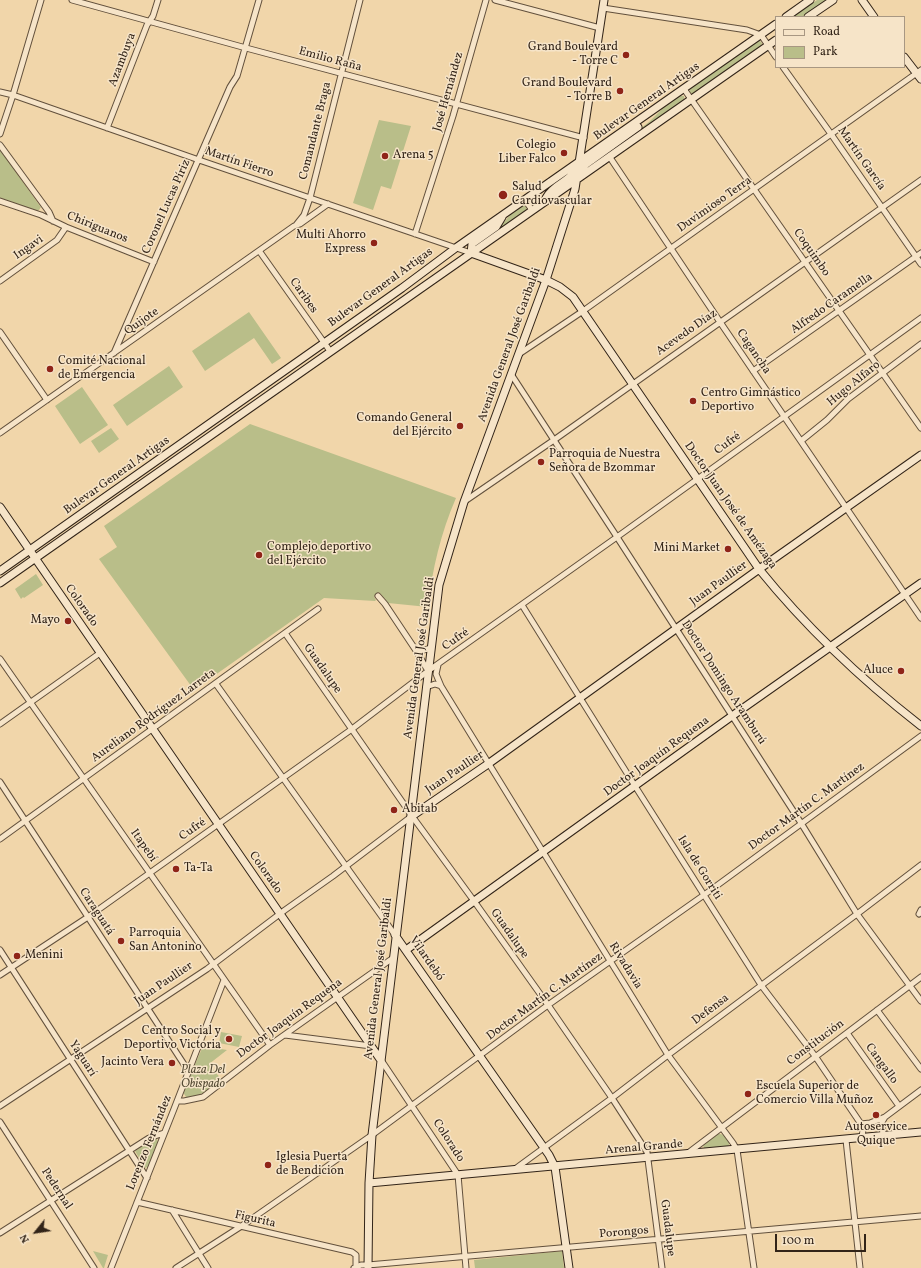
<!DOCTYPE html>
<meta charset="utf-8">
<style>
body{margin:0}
#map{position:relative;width:921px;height:1268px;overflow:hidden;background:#f1d6aa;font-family:Vollkorn,serif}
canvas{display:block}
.legend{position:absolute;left:775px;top:16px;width:130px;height:52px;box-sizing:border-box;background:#f6e4c8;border:1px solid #a89782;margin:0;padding:5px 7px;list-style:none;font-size:12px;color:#322418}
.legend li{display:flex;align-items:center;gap:8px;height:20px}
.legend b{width:20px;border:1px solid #a89782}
.north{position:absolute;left:16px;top:1212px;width:40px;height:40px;-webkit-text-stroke:3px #f6e4c8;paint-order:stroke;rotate:240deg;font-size:11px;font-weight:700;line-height:16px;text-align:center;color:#322418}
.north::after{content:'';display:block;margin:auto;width:14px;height:18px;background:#322418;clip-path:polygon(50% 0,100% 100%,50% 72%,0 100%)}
.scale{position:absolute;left:775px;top:1234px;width:91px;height:18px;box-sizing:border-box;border:2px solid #322418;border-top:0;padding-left:5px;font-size:12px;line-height:14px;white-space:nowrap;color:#322418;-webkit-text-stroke:3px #f6e4c8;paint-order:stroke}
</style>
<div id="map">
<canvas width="921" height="1268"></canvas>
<ul class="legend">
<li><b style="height:5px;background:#f6e4c8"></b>Road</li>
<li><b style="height:11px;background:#b9be89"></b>Park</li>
</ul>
<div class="north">N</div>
<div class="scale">100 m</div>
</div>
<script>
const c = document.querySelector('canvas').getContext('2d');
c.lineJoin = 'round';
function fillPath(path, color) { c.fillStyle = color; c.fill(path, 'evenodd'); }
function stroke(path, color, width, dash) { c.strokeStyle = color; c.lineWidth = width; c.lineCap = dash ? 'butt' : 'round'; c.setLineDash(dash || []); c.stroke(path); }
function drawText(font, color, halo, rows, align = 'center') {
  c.font = font + ' Vollkorn,serif'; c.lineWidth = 3; c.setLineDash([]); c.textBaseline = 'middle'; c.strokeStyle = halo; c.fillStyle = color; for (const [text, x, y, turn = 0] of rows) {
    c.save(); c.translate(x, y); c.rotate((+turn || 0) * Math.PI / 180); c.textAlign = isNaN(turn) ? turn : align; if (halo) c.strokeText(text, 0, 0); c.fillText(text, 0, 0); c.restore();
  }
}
fillPath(new Path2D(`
 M817 0H826L802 17H793Z
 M758 41H760L762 43 761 46 694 93H690V89Z
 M680 96H684V100L586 169 649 122 663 108Z
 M379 120 411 126 391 189 381 186 373 210 353 203Z
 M0 150 40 206 41 207 39 210 37 211 0 198Z
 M525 205 527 210 479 243 504 222 511 214Z
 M249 312 281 358 272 364 254 338 205 371 192 351Z
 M169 366 183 387 127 426 113 405Z
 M82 387 108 425 80 444 55 406Z
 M250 424 456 498C441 532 432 570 428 607L388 603 379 592 374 597 376 600 375 601 324 598 194 690 99 559 117 547 104 526Z
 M111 428 119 439 99 453 91 441Z
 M36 574 43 585 24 598 23 597 21 599 15 589Z
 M221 1032 242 1036 239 1047 219 1043Z
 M203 1046 227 1050 209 1064 221 1079C211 1088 201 1098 186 1097L183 1092Z
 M718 1134C724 1133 730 1139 729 1145L727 1147 704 1148 703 1145 704 1143Z
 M153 1139H157L158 1142 148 1167 145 1168 135 1151Z
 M93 1251 108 1255 104 1268H103Z
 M562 1251 564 1268H475L474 1260Z`), '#b9be89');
const street = new Path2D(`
 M72 0 246 48 584 138
 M495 0 600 28
 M603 8 747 30 761 35 776 57
 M783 67 831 134 921 264
 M684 89 921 428
 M0 92 13 95 199 160 471 253
 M107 128 147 25 153 16 158 0
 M0 134 13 95 41 0
 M0 145 49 212 53 221
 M609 156 720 322 921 618
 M525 200 532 210
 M0 201 41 215 66 227 154 262
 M296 225 304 215 310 198 360 0
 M415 234 453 116 486 0
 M260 252 330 351
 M0 281 57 240 66 227
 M0 332 47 400
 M114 353 230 87 237 76 259 0
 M519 354 583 311 921 70
 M753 371 921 253
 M511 374 617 537 801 823 857 914 921 1001
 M0 433 294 226 300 224 328 204
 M801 441 827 420 848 399 921 344
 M465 501 554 440 921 180
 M378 596 385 604 417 652 428 671
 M522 605 635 786 761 985 815 1056 861 1124 863 1130 862 1137
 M285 633 412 816 474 901 548 1005 612 1098 647 1152 662 1268
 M417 652 431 648
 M0 659 270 1045
 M438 665 436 674 441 686
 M216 684 395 935
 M426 687 435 684 441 686 668 1055 733 1143 737 1150 754 1268
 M0 724 100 653
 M0 782 189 1072
 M0 839 318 609
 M919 914 921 910
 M0 950 147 1178
 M0 975 88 917 283 778 352 729 428 671 617 537 921 318
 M877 1010 921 1069
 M847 1033 899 1106
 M285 1035 371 1046
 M381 1060 458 1175 466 1268
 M178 1101H184L203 1097 270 1045 393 958
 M0 1106 207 969 285 910 333 876 412 816
 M0 1122 94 1268
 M861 1124 870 1123 885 1117
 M883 1136 882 1122 885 1117 921 1090
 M846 1140 860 1268
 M688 1153 921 977
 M515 1169 612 1098 668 1055 857 914 921 865
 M137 1202 352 1252 356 1255V1267
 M172 1210 208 1268
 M0 1233 149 1138 164 1133
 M111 1268 174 1109 224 980
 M176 1268 240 1227 372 1135 548 1005 704 895 921 736
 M354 1268 361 1265H368L921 1216`);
const secondary = new Path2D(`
 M862 0 874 17
 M786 17 810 0
 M808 17 833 0
 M904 57 921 79
 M580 174 585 165 638 127
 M546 198C553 184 572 181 578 167
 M471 253 546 280 560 287 573 297 759 569C806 627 862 680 921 726
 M471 253 472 244 496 227 502 217
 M0 507 380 1059
 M0 571 324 343 402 288 457 247 776 24
 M0 583 776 40
 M412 816 488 764 755 572 921 455
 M395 935 549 1155 555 1167 569 1268
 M406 950 732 716 921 583
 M369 1183 921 1132
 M368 1268 369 1183 372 1135 439 585 464 502 546 280 575 189 604 0`);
stroke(street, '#62503c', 7);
stroke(secondary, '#322418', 9);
stroke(street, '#f6e4c8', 5);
stroke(secondary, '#f6e4c8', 7);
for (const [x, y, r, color] of [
 [626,55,4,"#8f2418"],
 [620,91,4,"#8f2418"],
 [564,153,4,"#8f2418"],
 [385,156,4,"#8f2418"],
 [503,195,5,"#8f2418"],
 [374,243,4,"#8f2418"],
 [50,369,4,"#8f2418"],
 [693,401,4,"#8f2418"],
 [460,426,4,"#8f2418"],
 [541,462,4,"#8f2418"],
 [728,549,4,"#8f2418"],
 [259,555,4,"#8f2418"],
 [68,621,4,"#8f2418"],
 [901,671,4,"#8f2418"],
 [394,810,4,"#8f2418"],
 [176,869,4,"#8f2418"],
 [121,941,4,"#8f2418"],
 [17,956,4,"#8f2418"],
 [229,1039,4,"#8f2418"],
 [172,1063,4,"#8f2418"],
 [748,1094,4,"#8f2418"],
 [876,1115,4,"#8f2418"],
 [268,1165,4,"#8f2418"]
]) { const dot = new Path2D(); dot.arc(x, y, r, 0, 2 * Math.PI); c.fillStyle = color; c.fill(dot); stroke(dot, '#f6e4c8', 1.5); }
drawText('12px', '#322418', '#f6e4c8', [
 ["Grand Boulevard",618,48,"right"],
 ["- Torre C",618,62,"right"],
 ["Grand Boulevard",612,84,"right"],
 ["- Torre B",612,98,"right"],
 ["Colegio",556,146,"right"],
 ["Liber Falco",556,160,"right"],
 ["Arena 5",393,156],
 ["Salud",512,188],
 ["Cardiovascular",512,202],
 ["Multi Ahorro",366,236,"right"],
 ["Express",366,250,"right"],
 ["Comité Nacional",58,362],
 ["de Emergencia",58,376],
 ["Centro Gimnástico",701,394],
 ["Deportivo",701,408],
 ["Comando General",452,419,"right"],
 ["del Ejército",452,433,"right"],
 ["Parroquia de Nuestra",549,455],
 ["Señora de Bzommar",549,469],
 ["Complejo deportivo",267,548],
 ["del Ejército",267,562],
 ["Mini Market",720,549,"right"],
 ["Mayo",60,621,"right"],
 ["Aluce",893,671,"right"],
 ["Abitab",402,810],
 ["Ta-Ta",184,869],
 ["Parroquia",129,934],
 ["San Antonino",129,948],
 ["Menini",25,956],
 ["Centro Social y",221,1032,"right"],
 ["Deportivo Victoria",221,1046,"right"],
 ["Jacinto Vera",164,1063,"right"],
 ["Escuela Superior de",756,1087],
 ["Comercio Villa Muñoz",756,1101],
 ["Autoservice",876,1128,"center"],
 ["Quique",876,1142,"center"],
 ["Iglesia Puerta",276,1158],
 ["de Bendicion",276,1172]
], 'left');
drawText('12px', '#322418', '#f6e4c8', [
 ["Azambuya",123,60,-69],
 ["Emilio Raña",330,60,15],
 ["José Hernández",449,92,-74],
 ["Bulevar General Artigas",647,102,-35],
 ["Comandante Braga",316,131,-76],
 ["Martín García",861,159,55],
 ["Martín Fierro",239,163,19],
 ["Duvimioso Terra",715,205,-35],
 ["Coronel Lucas Píriz",167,207,-66],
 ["Chiriguanos",97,228,22],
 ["Ingavi",29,248,-35],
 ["Coquimbo",811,253,55],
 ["Bulevar General Artigas",381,288,-36],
 ["Caribes",303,296,55],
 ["Alfredo Caramella",832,304,-35],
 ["Quijote",142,322,-35],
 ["Acevedo Díaz",687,333,-35],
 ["Avenida General José Garibaldi",510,345,-70],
 ["Cagancha",753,352,56],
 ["Hugo Alfaro",854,384,-39],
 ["Cufré",728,444,-36],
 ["Bulevar General Artigas",117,476,-35],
 ["Doctor Juan José de Amézaga",730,506,55],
 ["Juan Paullier",719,584,-36],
 ["Colorado",81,606,55],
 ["Cufré",456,640,-35],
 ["Avenida General José Garibaldi",420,658,-82],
 ["Guadalupe",322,669,55],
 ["Doctor Domingo Aramburú",723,683,57],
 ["Aureliano Rodríguez Larreta",154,716,-36],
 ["Doctor Joaquín Requena",657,757,-36],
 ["Juan Paullier",455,773,-34],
 ["Doctor Martín C. Martínez",807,807,-36],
 ["Cufré",193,830,-35],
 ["Itapebí",143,846,55],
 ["Isla de Gorriti",699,868,58],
 ["Colorado",265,873,55],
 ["Caraguatá",96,912,57],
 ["Guadalupe",509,934,55],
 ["Vilardebó",426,959,55],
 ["Rivadavia",625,966,58],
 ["Avenida General José Garibaldi",379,979,-83],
 ["Juan Paullier",164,984,-34],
 ["Doctor Martín C. Martínez",545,997,-36],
 ["Defensa",711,1010,-37],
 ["Doctor Joaquín Requena",290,1019,-36],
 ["Constitución",816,1043,-37],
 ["Yaguarí",82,1059,57],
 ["Cangallo",881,1064,54],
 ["Colorado",448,1141,57],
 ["Lorenzo Fernández",150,1143,-68],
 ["Arenal Grande",644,1148,-5],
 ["Pedernal",56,1189,57],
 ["Figurita",255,1220,13],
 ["Guadalupe",667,1228,83],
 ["Porongos",624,1233,-5]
]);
drawText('italic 12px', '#544a34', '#f6e4c8', [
 ["Plaza Del",203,1071],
 ["Obispado",203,1085]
]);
</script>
